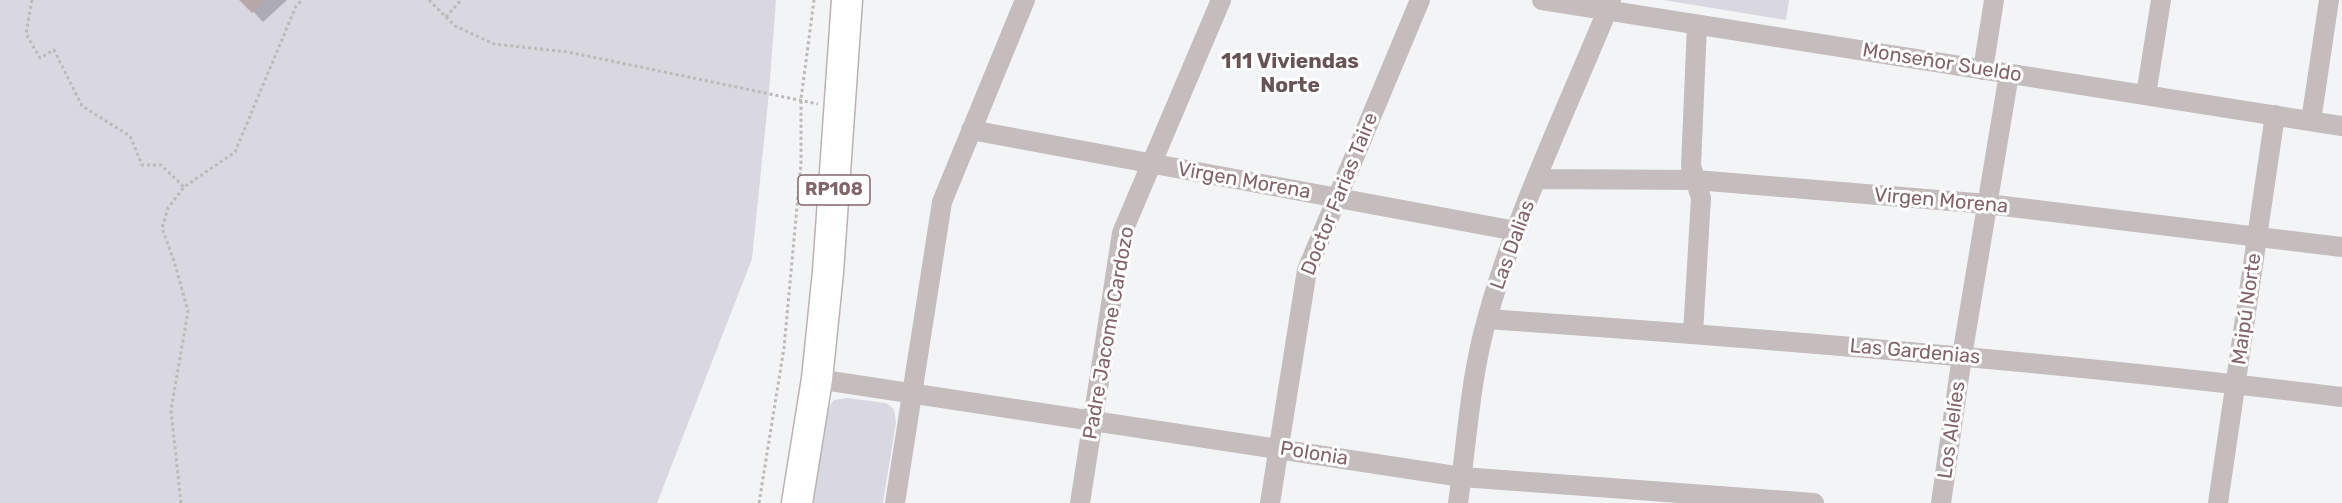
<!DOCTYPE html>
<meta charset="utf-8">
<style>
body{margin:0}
canvas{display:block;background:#f2f4f6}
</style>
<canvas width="2342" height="503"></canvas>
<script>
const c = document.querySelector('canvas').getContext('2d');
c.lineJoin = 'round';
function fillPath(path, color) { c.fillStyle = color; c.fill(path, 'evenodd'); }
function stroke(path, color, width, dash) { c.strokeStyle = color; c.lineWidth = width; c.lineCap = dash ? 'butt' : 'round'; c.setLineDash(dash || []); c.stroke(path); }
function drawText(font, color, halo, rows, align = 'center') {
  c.font = font + ' Rubik,sans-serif'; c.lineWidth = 6; c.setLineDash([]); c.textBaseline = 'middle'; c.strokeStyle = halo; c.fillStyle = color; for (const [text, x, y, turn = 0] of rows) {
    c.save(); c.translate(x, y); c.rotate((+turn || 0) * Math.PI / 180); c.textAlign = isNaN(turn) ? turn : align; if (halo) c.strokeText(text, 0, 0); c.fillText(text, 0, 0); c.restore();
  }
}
fillPath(new Path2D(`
 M0 0H776L769 92 752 259 657 503H0Z
 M1663 0H1789L1786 20Z
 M847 398 886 403 894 409 896 422 883 503H813L828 408 834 400Z`), '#d9d8e1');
fillPath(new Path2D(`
 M242 0H287L263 22Z`), '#0003');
fillPath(new Path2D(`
 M239 0H266L252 13Z`), '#b5a7aa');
const primary = new Path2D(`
 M797 503 817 379 828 272 847 0`);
stroke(primary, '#bab2b3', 33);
stroke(new Path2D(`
 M32 0 26 34 40 58 54 50 82 106 130 136 142 165H161L184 187
 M429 0 455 26 494 44 568 52 818 104
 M446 17 461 0
 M181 503 171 410 188 311 174 261 162 228 168 208 184 187 235 152 296 6 302 0
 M759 503 784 348 801 163V99L814 0`), '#beb9b9', 3, [3, 3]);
stroke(new Path2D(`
 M1542 0 2342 126
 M1983 70 1994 0
 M2146 95 2161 0
 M2311 121 2329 0
 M971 130 1516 231
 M1537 179 1696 180 1987 204 2342 247
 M1487 319C1772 339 2058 362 2342 397
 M1693 333 1701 198 1691 166 1697 25
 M817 379 1462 477 1814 503
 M895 503 942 202 1025 0
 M1080 503 1122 233 1221 0
 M1270 503 1307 270 1420 0
 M1458 503C1467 442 1470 378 1487 319 1517 210 1569 105 1611 1
 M1941 503 1962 356 2009 74
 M2218 503 2275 115`), '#c4bcbd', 20);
stroke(primary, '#fff', 30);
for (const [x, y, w] of [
 [834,190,72]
]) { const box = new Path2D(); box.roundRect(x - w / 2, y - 15, w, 30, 4.5); c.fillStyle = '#fff'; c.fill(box); stroke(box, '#826569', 1.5); }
drawText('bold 18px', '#826569', null, [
 ["RP108",834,190]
]);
drawText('20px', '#826569', '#fff', [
 ["Monseñor Sueldo",1942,63,9],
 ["Virgen Morena",1244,181,10],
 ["Doctor Farias Taire",1340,194,-68],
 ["Virgen Morena",1941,201,5],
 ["Las Dalias",1513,245,-70],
 ["Maipú Norte",2247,309,-82],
 ["Padre Jacome Cardozo",1109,333,-80],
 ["Las Gardenias",1915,352,5],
 ["Los Alelíes",1952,430,-82],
 ["Polonia",1314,454,9]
]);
drawText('bold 21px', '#685355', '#fff', [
 ["111 Viviendas",1290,62],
 ["Norte",1290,86]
]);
</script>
